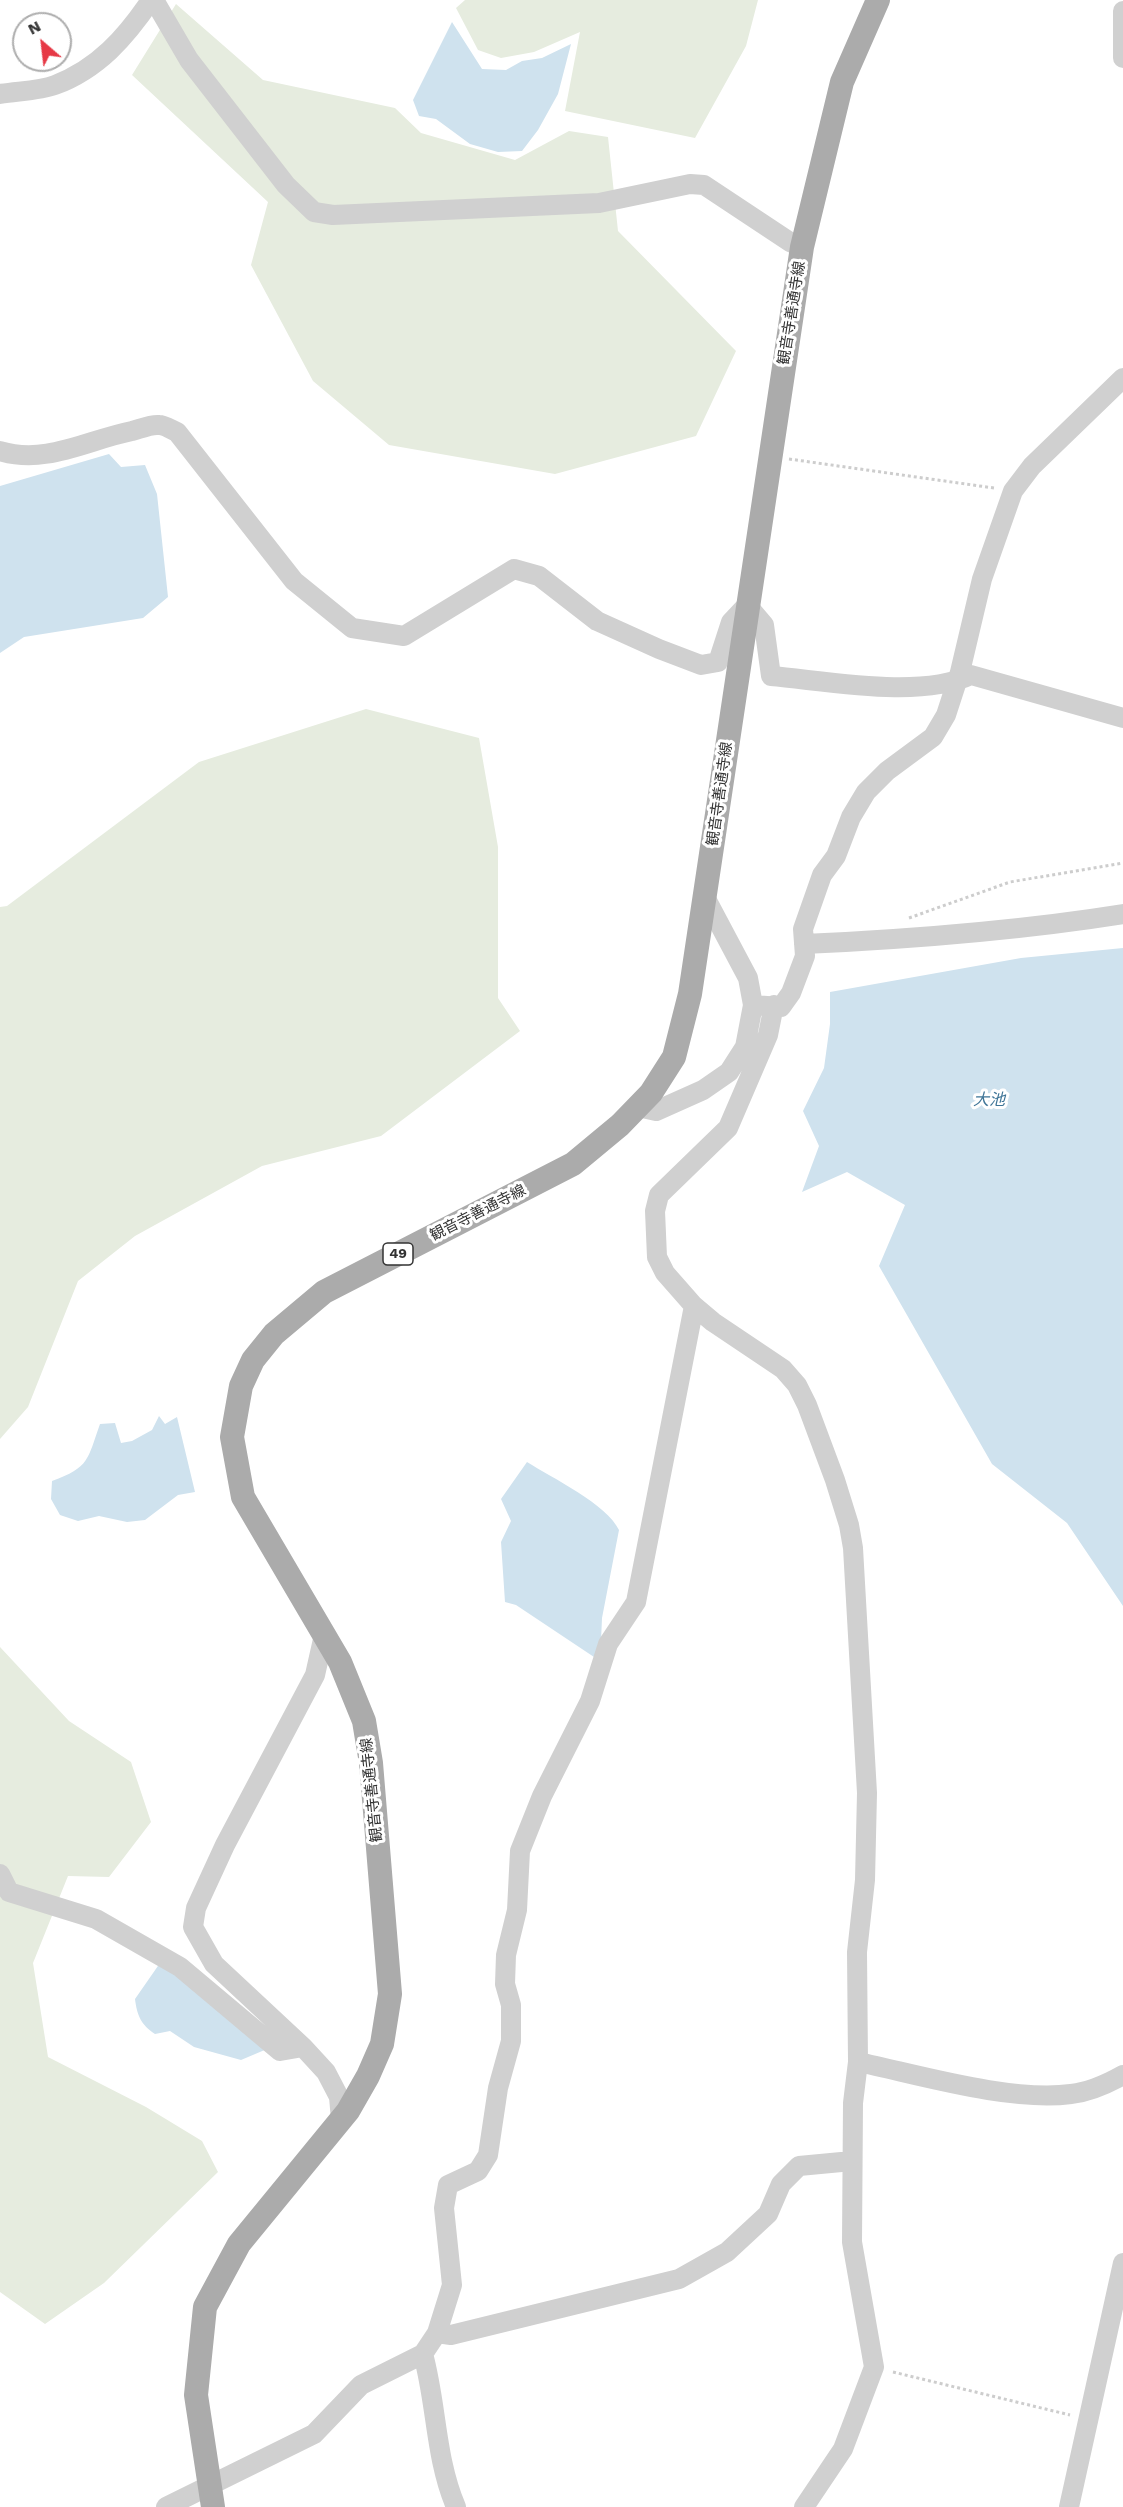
<!DOCTYPE html>
<meta charset="utf-8">
<style>
body{margin:0}
#map{position:relative;width:1123px;height:2507px;overflow:hidden;background:#fff;font-family:"Work Sans",sans-serif}
canvas{display:block}
.north{position:absolute;left:12px;top:12px;width:60px;height:60px;box-sizing:border-box;background:#fff;border:2px solid #adadad;border-radius:50%;rotate:332deg;font-size:16px;font-weight:700;line-height:24px;text-align:center;color:#333}
.north::after{content:'';display:block;margin:auto;width:21px;height:27px;background:#e63946;clip-path:polygon(50% 0,100% 100%,50% 72%,0 100%)}
</style>
<div id="map">
<canvas width="1123" height="2507"></canvas>
<div class="north">N</div>
</div>
<script>
const c = document.querySelector('canvas').getContext('2d');
c.lineJoin = 'round';
function fillPath(path, color) { c.fillStyle = color; c.fill(path, 'evenodd'); }
function stroke(path, color, width, dash) { c.strokeStyle = color; c.lineWidth = width; c.lineCap = dash ? 'butt' : 'round'; c.setLineDash(dash || []); c.stroke(path); }
function drawText(font, color, halo, rows, align = 'center') {
  c.font = font + ' "Work Sans","Noto Sans JP",sans-serif'; c.lineWidth = 6; c.setLineDash([]); c.textBaseline = 'middle'; c.strokeStyle = halo; c.fillStyle = color; for (const [text, x, y, turn = 0] of rows) {
    c.save(); c.translate(x, y); c.rotate((+turn || 0) * Math.PI / 180); c.textAlign = isNaN(turn) ? turn : align; if (halo) c.strokeText(text, 0, 0); c.fillText(text, 0, 0); c.restore();
  }
}
fillPath(new Path2D(`
 M465 0H758L746 46 695 138 565 111 580 32 534 52 501 58 478 50 456 8Z
 M176 4 263 80 395 108 421 133 515 160 569 131 608 137 618 231 736 351 696 436 555 474 389 445 313 381 251 265 268 202 132 75Z
 M366 709 479 738 498 847V998L520 1031 381 1136 262 1166 135 1236 78 1281 28 1407 0 1439V907L7 906 199 762Z
 M0 1647 69 1721 131 1762 151 1822 109 1877 68 1876 33 1963 48 2057 146 2107 202 2141 218 2172 104 2283 45 2324 0 2292Z`), '#e6ecdf');
fillPath(new Path2D(`
 M452 22 482 69 506 70 522 61 542 58 571 44 558 94 538 130 522 151 498 152 470 144 436 119 419 116 413 100Z
 M109 454 121 467 145 465 157 494 168 597 143 618 24 637 0 653V486Z
 M1123 948V1606L1067 1523 992 1464 879 1266 905 1205 847 1172 802 1192 819 1146 803 1111 824 1068 830 1024V992L1021 958Z
 M159 1416 165 1424 177 1417 195 1492 178 1495 145 1520 127 1522 99 1516 78 1521 60 1515 51 1499 52 1481C90 1467 87 1460 100 1424L115 1423 121 1443 132 1441 152 1430Z
 M527 1462C552 1478 607 1504 619 1530L602 1618 601 1641 594 1657 516 1605 505 1602 501 1542 511 1521 501 1499Z
 M160 1963 267 2049 241 2060 194 2047 170 2031 155 2034C141 2025 137 2015 135 1999Z`), '#cfe2ee');
stroke(new Path2D(`
 M789 459 994 488
 M909 918 1010 882 1123 863
 M893 2372 1070 2415`), '#cdcdcd', 3, [3, 3]);
stroke(new Path2D(`
 M154 0 189 60 286 185 314 212 333 215 599 203 690 184 704 185 790 242 802 247
 M1123 11V58
 M0 94C17 91 39 91 55 85 98 69 126 37 151 0
 M0 451C46 465 87 440 132 431 140 429 151 424 159 425 165 425 172 430 177 432L294 581 352 628 404 636 514 569 539 576 597 621 659 649 701 665 718 662 731 622 747 605 764 625 771 676C828 681 920 699 971 675L1123 718
 M804 944C911 939 1017 931 1123 914
 M753 1005 781 1007 791 993 805 956 803 929 822 875 836 856 851 817 866 792 887 771 933 737 946 715 960 672 982 579 1013 491 1032 466 1123 378
 M774 1005 768 1035 728 1128 659 1195 655 1211 657 1257 665 1273 694 1306 713 1322 783 1369 797 1385 807 1405 835 1480 849 1525 853 1548 867 1793 865 1880 857 1952 858 2062 853 2103 852 2242 874 2367 843 2449 804 2507
 M638 1107 656 1111 703 1090 729 1072 745 1047 753 1005 748 978 705 897
 M324 1635 315 1675 225 1845 196 1908 193 1927 214 1964 303 2047 326 2072 339 2097 341 2120
 M0 1874 9 1892 96 1919 180 1967 280 2051 303 2047
 M858 2062C920 2075 1010 2102 1071 2094 1090 2092 1107 2084 1123 2075
 M437 2333 451 2335 679 2279 727 2252 768 2214 781 2184 799 2166 852 2161
 M423 2354C437 2405 435 2458 456 2507
 M166 2507 314 2434 361 2385 423 2354 437 2333 452 2285 444 2208 448 2185 478 2171 488 2155 498 2088 511 2041V2005L505 1984 506 1955 517 1910 520 1851 542 1796 590 1701 608 1644 636 1602 694 1306
 M1069 2507 1123 2263`), '#d0d0d0', 20);
stroke(new Path2D(`
 M213 2507 196 2395 205 2307 239 2244 348 2111 368 2076 382 2044 390 1994 371 1763 364 1721 340 1662 243 1497 232 1437 241 1386 253 1360 274 1334 324 1292 573 1164 620 1125 651 1093 674 1057 690 994 802 247 842 82 878 0`), '#ababab', 24);
for (const [x, y, w] of [
 [398,1254,30]
]) { const box = new Path2D(); box.roundRect(x - w / 2, y - 11, w, 22, 4.5); c.fillStyle = '#fff'; c.fill(box); stroke(box, '#333', 1.5); }
drawText('bold 14px', '#333', null, [
 ["49",398,1254]
]);
drawText('15px', '#333', '#fff', [
 ["観音寺善通寺線",792,313,-81],
 ["観音寺善通寺線",720,794,-82],
 ["観音寺善通寺線",478,1213,-27],
 ["観音寺善通寺線",372,1790,-96]
]);
drawText('italic 16px', '#3f7597', '#fff', [
 ["大池",989,1100]
]);
</script>
